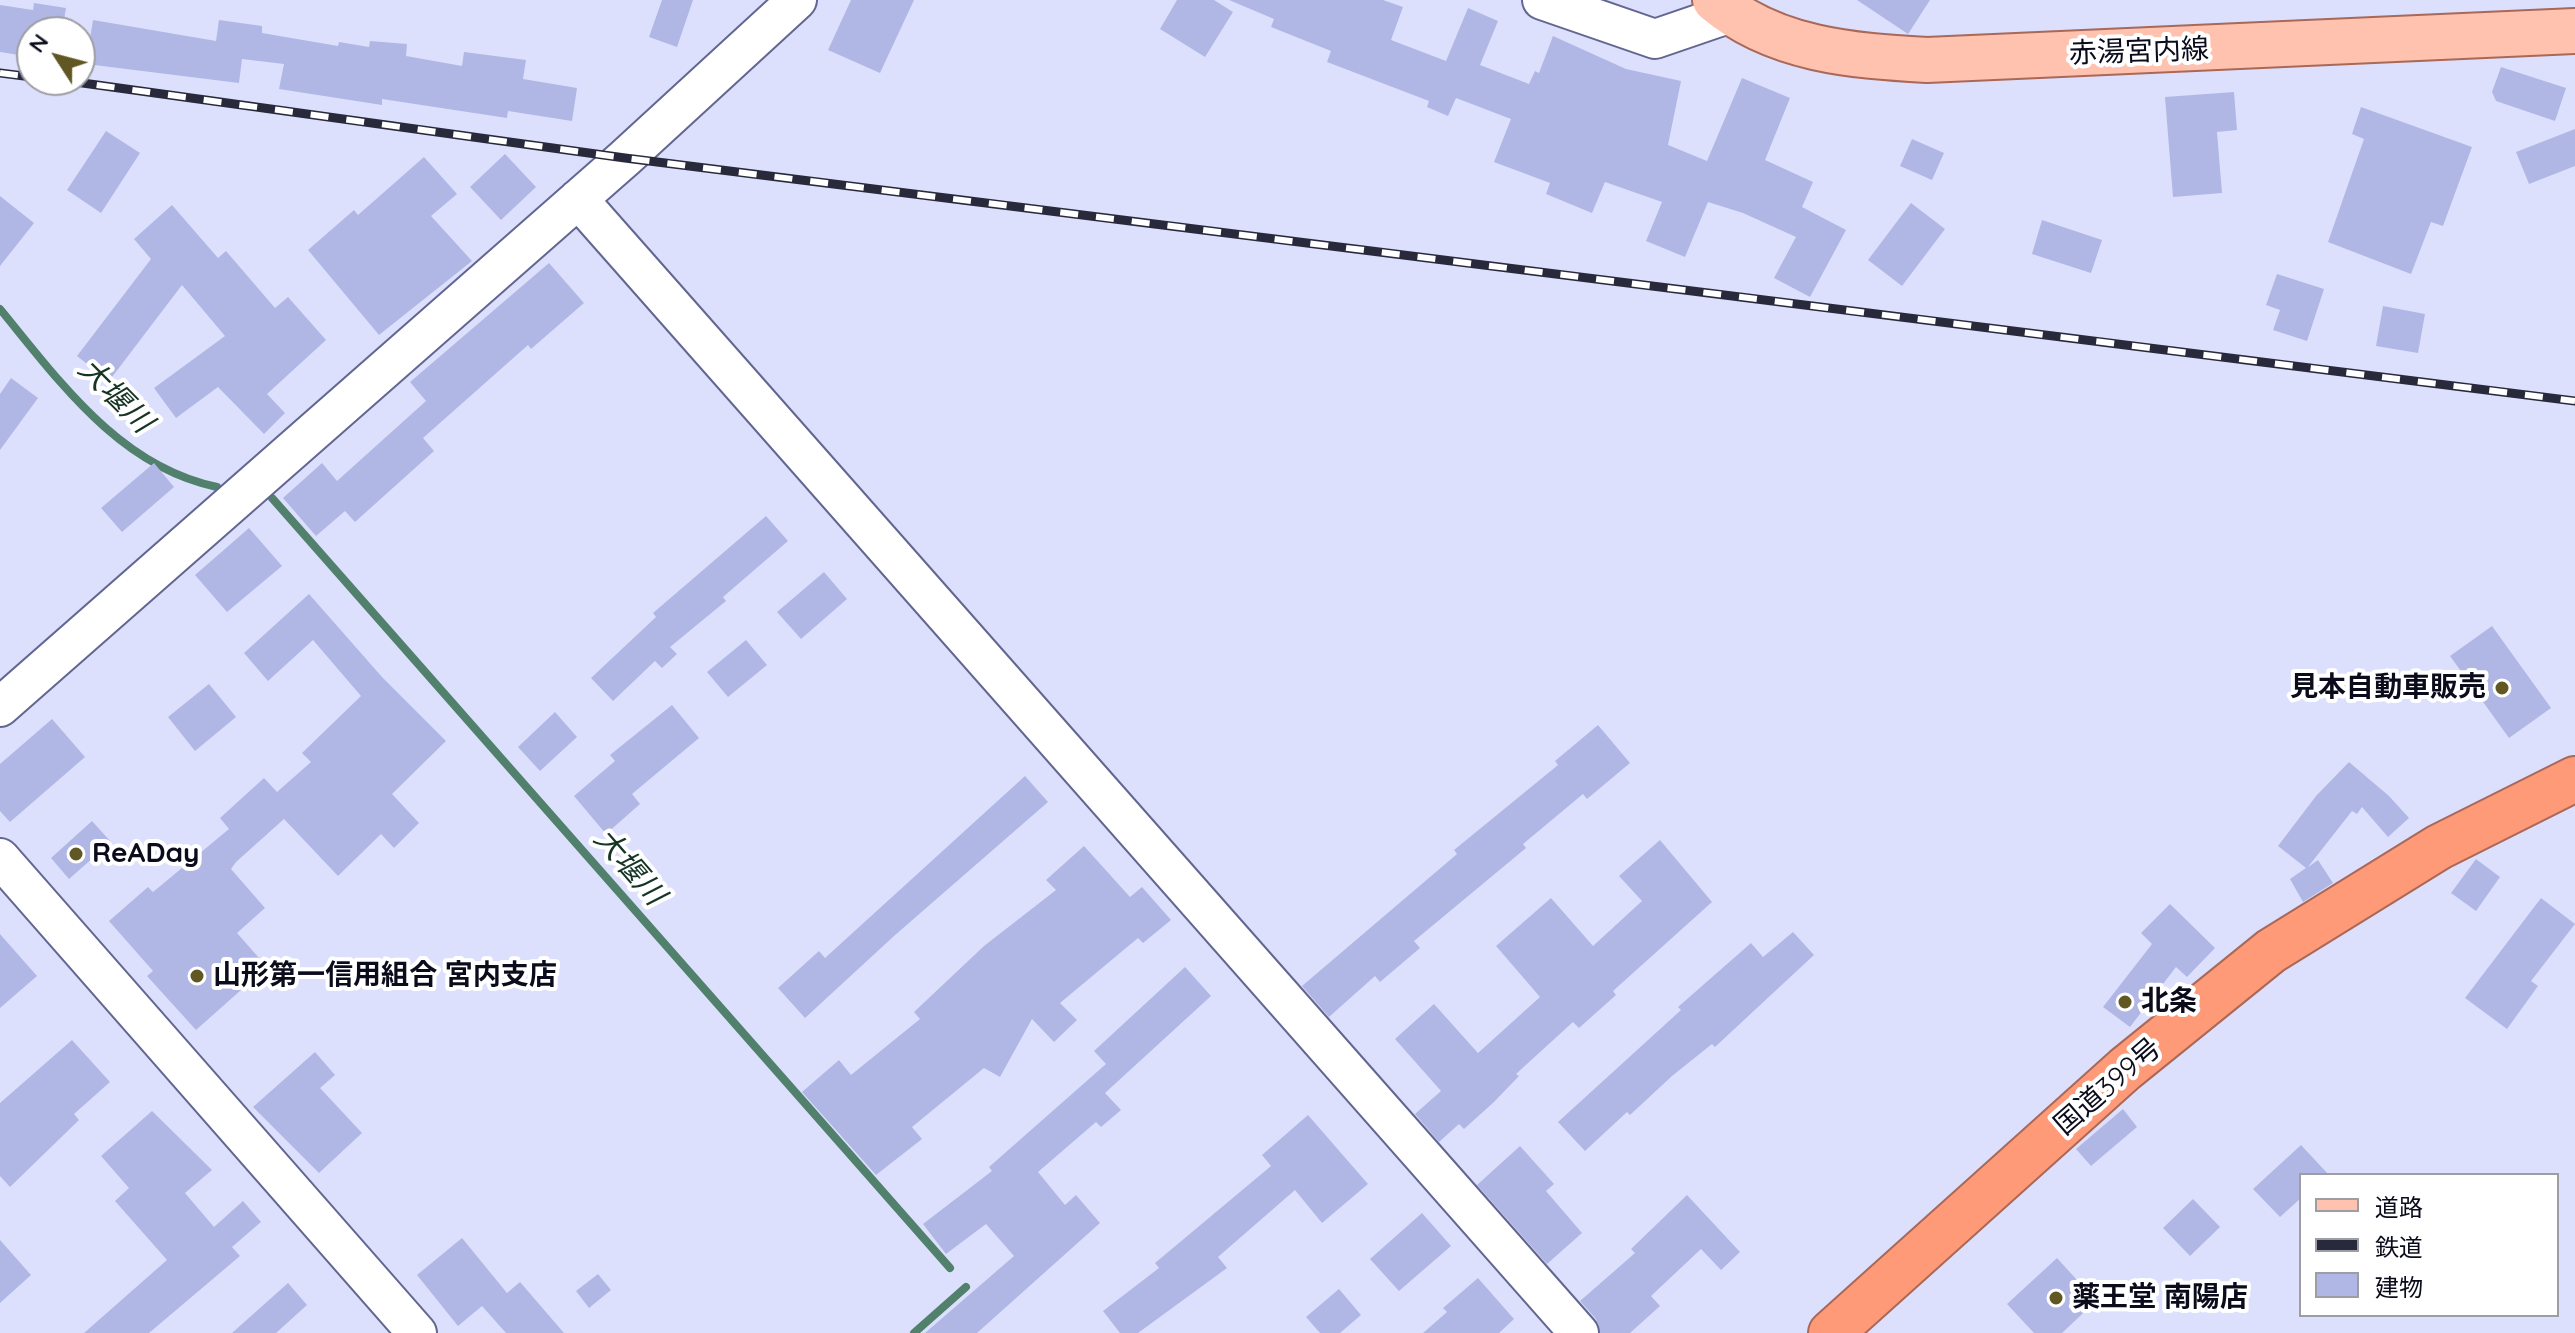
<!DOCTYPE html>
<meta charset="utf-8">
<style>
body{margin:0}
#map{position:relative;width:2575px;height:1333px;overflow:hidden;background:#dce0fd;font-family:Quicksand,"Noto Sans JP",sans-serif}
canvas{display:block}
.legend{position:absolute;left:2299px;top:1173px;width:260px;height:144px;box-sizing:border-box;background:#fff;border:2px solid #9d9da4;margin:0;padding:10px 14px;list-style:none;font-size:24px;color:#0a0b1b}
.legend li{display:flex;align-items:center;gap:16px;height:40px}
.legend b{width:40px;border:2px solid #9d9da4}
.north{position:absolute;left:16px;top:16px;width:80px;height:80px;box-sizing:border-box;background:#fff;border:2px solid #9d9da4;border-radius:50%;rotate:306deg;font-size:22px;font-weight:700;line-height:32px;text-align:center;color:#0a0b1b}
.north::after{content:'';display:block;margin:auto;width:28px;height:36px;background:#605723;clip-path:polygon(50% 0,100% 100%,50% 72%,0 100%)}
</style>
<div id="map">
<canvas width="2575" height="1333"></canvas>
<ul class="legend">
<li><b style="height:10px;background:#ffc2af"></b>道路</li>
<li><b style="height:10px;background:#282a3c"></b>鉄道</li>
<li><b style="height:22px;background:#b1b7e5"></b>建物</li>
</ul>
<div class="north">N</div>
</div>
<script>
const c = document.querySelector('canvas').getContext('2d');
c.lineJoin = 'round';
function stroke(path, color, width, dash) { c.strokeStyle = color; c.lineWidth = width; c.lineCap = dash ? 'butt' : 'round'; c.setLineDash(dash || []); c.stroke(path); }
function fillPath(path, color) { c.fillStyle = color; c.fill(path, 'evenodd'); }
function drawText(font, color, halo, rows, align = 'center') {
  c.font = font + ' Quicksand,"Noto Sans JP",sans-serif'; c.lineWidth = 8; c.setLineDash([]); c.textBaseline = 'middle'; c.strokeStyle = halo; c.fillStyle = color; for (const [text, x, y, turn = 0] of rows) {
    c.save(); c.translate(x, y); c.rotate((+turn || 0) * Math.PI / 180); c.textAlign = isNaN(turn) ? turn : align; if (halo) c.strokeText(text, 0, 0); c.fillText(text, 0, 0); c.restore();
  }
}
stroke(new Path2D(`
 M0 309C60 382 120 467 217 487
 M272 498 950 1268
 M914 1333 966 1287`), '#51816c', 8);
fillPath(new Path2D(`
 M662 0H693L677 47 649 37Z
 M851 0H914L880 73 828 50Z
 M1177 0H1214L1233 12 1205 57 1160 29Z
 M1229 0H1383L1403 7 1391 40 1446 61 1468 8 1498 21 1480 65 1529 84 1535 71 1539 73 1553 36 1626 69 1681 81 1668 145 1707 161 1742 78 1790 98 1765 160 1813 182 1802 207 1846 230 1810 297 1774 278 1796 237 1743 213 1708 202 1685 257 1646 241 1662 202 1605 182 1592 213 1546 194 1550 183 1494 162 1511 119 1456 98 1448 116 1427 107 1429 101 1327 62 1331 51 1271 27 1274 19Z
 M1857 0H1930L1908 34Z
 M34 3 66 8 62 32H32V57L0 52V5L33 10Z
 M93 20 216 41 219 20 262 26V33L338 46 339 42 369 47 370 41 407 44 406 56 462 66 464 52 526 60 523 79 577 88 572 121 508 111 507 118 382 99V105L279 89 284 64 242 59 239 83 86 64Z
 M2501 67 2566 88 2555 121 2496 101 2492 92Z
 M2234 92 2237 130 2217 132 2222 193 2173 197 2165 97Z
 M2361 107 2472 147 2443 226 2431 222 2411 274 2328 242 2364 139 2352 134Z
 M2575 129V166L2529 184 2516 152Z
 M106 131 140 153 101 213 67 190Z
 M1912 139 1944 153 1932 180 1900 166Z
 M505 154 536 187 501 220 470 187Z
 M424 157 457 194 431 216 472 261 379 335 308 250 354 210 358 215Z
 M0 196 34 223 0 266Z
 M1911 203 1945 229 1902 286 1868 260Z
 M172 205 218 258 226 251 275 308 288 297 326 340 267 394 285 413 264 434 218 387 176 418 154 388 225 336 182 285 109 381 77 356 151 259 134 239Z
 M2042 220 2102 240 2091 273 2032 254Z
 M549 263 584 303 531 349 528 345 423 438 434 451 355 522 345 511 316 536 283 498 322 463 337 481 426 401 410 382Z
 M2277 274 2324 289 2307 341 2273 330 2280 310 2266 305Z
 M2383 306 2425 314 2418 353 2376 346Z
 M11 378 38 398 0 450V394Z
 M154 463 174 487 122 532 101 508Z
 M766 516 788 541 723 597 726 601 670 647 677 654 662 668 655 661 613 701 591 678 656 617 653 613Z
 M249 528 282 566 227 612 195 575Z
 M824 572 847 599 801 639 777 612Z
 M309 594 382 677 446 741 392 794 419 823 394 848 381 834 338 876 284 819 236 862 231 869 265 908 237 933 267 967 196 1030 147 976 153 971 109 921 148 887 153 892 229 829 220 818 264 778 277 792 311 762 302 753 361 696 313 640 268 681 244 653Z
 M2492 626 2551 708 2509 738 2450 656Z
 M746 640 767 665 728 697 707 672Z
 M209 684 236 717 195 751 168 717Z
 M672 705 699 738 632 794 640 804 606 834 574 796 615 761 610 755Z
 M555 712 577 737 540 771 518 747Z
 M52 719 85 757 10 822 0 811V764Z
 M1598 725 1630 763 1587 799 1583 794 1523 844 1526 848 1414 941 1420 948 1380 982 1375 976 1329 1017 1302 986 1457 854 1454 850 1558 765 1555 761Z
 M2349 762 2389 796 2409 818 2388 837 2362 807 2357 814 2352 811 2308 867 2318 860 2333 883 2303 902 2290 879 2306 868 2278 846 2316 796Z
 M1025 776 1048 802 894 936 805 1018 778 988 819 951 825 958Z
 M92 821 111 842 69 879 51 858Z
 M1660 840 1712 902 1613 991 1616 995 1579 1028 1573 1022 1516 1074 1519 1076 1494 1102 1464 1129 1459 1124 1439 1142 1415 1114 1441 1091 1395 1039 1434 1004 1478 1053 1540 997 1496 946 1551 898 1593 946 1642 901 1619 876Z
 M1084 846 1130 897 1142 887 1171 920 1143 943 1138 938 1060 1003 1077 1020 1054 1042 1032 1019 1000 1077 984 1068 912 1127 922 1139 876 1175 802 1092 839 1060 851 1075 920 1019 914 1012 984 946 1056 890 1046 880Z
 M2476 859 2500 877 2476 911 2451 893Z
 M2541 898 2575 924 2531 981 2538 986 2507 1029 2465 998Z
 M2170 904 2215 948 2187 977 2176 967 2130 1027 2103 1007 2152 944 2141 933Z
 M1793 932 1814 955 1715 1047 1712 1044 1672 1076 1630 1115 1627 1112 1585 1151 1558 1122 1681 1010 1678 1007 1751 943 1763 957Z
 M0 934 37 976 0 1008Z
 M1185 967 1211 996 1105 1093 1121 1110 1101 1127 1096 1122 1038 1172 1065 1205 1076 1195 1100 1223 977 1333H925L1014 1256 986 1224 946 1254 923 1224 992 1171 989 1167 1106 1064 1094 1051Z
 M72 1040 110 1082 74 1114 79 1120 10 1187 0 1176V1103Z
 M315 1052 335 1075 320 1088 362 1133 319 1173 253 1107Z
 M2123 1109 2137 1127 2091 1166 2076 1149Z
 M152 1111 212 1170 185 1193 214 1227 243 1201 261 1222 232 1247 240 1256 149 1333H84L167 1260 115 1201 129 1188 101 1156Z
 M1308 1115 1368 1184 1322 1223 1295 1190 1218 1257 1227 1268 1138 1333H1120L1103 1311 1159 1268 1155 1263 1271 1166 1262 1155Z
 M2301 1145 2329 1175H2301V1198L2280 1217 2253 1189Z
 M1520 1146 1554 1184 1546 1191 1582 1233 1547 1264 1477 1185Z
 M1687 1195 1740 1252 1721 1270 1701 1249 1651 1296 1660 1306 1630 1333H1600L1596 1319 1580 1301 1635 1253 1631 1249Z
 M2193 1199 2220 1227 2190 1256 2163 1228Z
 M1422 1213 1451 1246 1399 1291 1370 1259Z
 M462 1238 507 1293 520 1282 564 1333H506L482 1306 458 1326 417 1275Z
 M0 1240 31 1275 0 1303Z
 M2057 1258 2096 1301 2062 1333H2034L2007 1304Z
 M598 1274 611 1290 589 1308 576 1291Z
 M1478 1278 1514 1319 1499 1333H1423L1447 1312 1443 1308Z
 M288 1283 307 1305 276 1333H232Z
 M1339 1289 1361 1315 1340 1333H1320L1306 1317Z`), '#b1b7e5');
const minor = new Path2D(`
 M1542 0 1655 39 1731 13
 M578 199 1579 1333
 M0 707 625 158 797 0
 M0 858 417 1333`);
const major = new Path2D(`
 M1715 0C1774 50 1853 56 1927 60L2575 31`);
const highway = new Path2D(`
 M1831 1333 2125 1069 2271 951 2439 847 2575 779`);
stroke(minor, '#626691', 42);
stroke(major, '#a96858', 48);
stroke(highway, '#a96858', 48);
stroke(minor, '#fff', 38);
stroke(major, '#ffc2af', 44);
stroke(highway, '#ff9a79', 44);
const rail = new Path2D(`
 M0 73 32 77
 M61 80 625 158 2575 401`);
stroke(rail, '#282a3c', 9);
stroke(rail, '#fff', 6, [18]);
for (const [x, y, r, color] of [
 [2502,688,8,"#605723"],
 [76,854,8,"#605723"],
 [197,976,8,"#605723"],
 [2125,1002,8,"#605723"],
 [2056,1298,8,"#605723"]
]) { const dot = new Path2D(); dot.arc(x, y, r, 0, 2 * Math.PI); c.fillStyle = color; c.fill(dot); stroke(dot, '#fff', 3); }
drawText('28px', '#0a0b1b', '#fff', [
 ["赤湯宮内線",2139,52,-2],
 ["国道399号",2108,1087,-41]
]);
drawText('bold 28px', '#0a0b1b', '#fff', [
 ["見本自動車販売",2486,688,"right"],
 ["ReADay",92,854],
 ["山形第一信用組合 宮内支店",213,976],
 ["北条",2141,1002],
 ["薬王堂 南陽店",2072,1298]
], 'left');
drawText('italic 30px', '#153424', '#fff', [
 ["大堰川",115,396,45],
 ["大堰川",629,867,49]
]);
</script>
